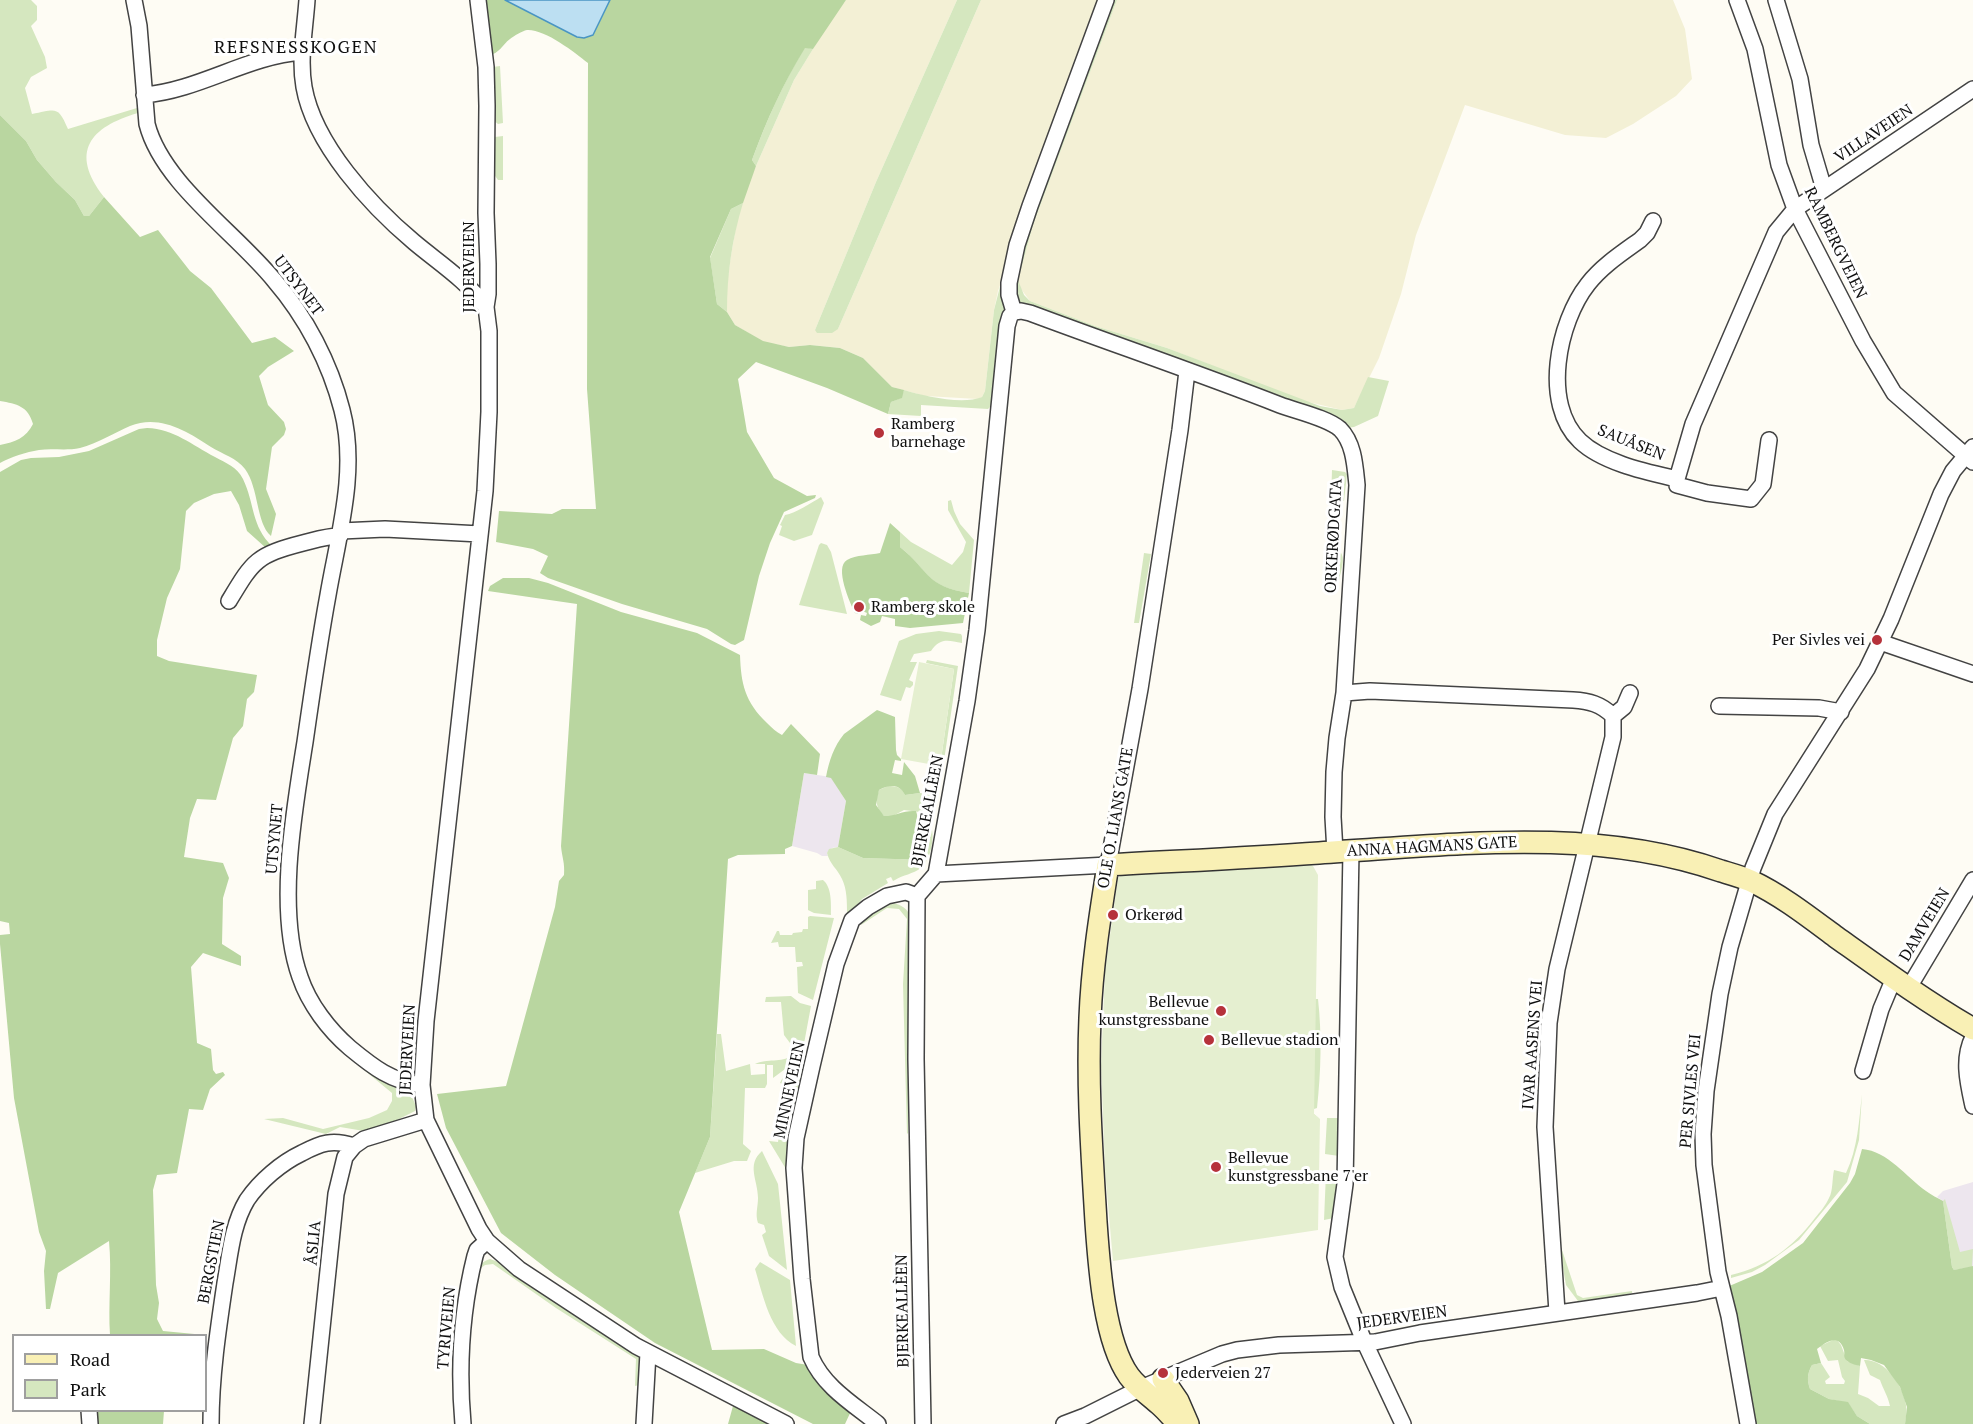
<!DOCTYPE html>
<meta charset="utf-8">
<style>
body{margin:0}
#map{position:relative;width:1973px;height:1424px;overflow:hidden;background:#fefcf4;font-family:"PT Serif",serif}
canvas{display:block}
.legend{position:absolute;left:12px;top:1334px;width:195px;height:78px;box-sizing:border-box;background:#fff;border:2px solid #9f9f9f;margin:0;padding:8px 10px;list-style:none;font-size:18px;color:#101010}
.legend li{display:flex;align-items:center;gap:12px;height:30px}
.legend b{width:30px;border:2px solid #9f9f9f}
</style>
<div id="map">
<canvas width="1973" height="1424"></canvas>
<ul class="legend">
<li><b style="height:8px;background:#f9f0b5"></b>Road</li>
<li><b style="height:16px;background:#d5e7bf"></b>Park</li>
</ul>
</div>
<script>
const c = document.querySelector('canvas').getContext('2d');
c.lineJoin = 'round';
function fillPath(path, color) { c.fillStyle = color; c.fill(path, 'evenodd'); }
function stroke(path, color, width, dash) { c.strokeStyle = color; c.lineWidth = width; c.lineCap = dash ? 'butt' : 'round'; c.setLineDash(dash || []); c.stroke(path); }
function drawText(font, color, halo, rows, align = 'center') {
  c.font = font + ' "PT Serif",serif'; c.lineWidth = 6; c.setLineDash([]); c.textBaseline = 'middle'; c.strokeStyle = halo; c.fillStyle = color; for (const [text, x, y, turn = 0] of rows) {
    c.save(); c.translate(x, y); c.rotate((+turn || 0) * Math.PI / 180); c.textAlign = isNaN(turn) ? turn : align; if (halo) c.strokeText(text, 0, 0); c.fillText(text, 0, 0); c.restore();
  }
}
fillPath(new Path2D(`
 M804 773 831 777 846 801 838 847 832 848 827 853 828 856H822L817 853 792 846Z
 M1973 1182V1266L1954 1270 1943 1201 1937 1197 1943 1191Z`), '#ede6ee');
fillPath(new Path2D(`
 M846 0H957L876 182 815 330 838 329 981 0H1099L998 291 994 310 985 391 982 397 978 399 925 396 892 387 863 358 840 348 810 345 789 347 763 342 735 325 727 312V283L731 255 737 221 748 184 794 80 833 16Z
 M1117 0H1673L1685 29 1692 79 1676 96 1633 124 1606 138 1565 135 1465 105 1416 235 1401 294 1379 358 1354 408 1342 410 1300 400 1167 348 1095 326 1030 301 1021 289 1018 281 1019 275 1033 225Z`), '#f3f0d5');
fillPath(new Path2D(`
 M0 0H31L37 6V20L31 26 45 57 47 68 31 77 25 88 32 114C57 109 58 106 68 129L137 108 138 113C90 127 69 152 104 197L89 216H84L75 200 56 182 37 160 26 141 0 115Z
 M957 0H981L838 329 832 333H817L815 330 876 182Z
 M1110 0H1117L1033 225 1018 280 1024 295 1030 301 1095 326 1167 348 1320 406 1342 410 1354 408 1368 377 1389 381 1378 416 1354 427 1346 428 1020 305 1014 298 1023 239Z
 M1083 41 1006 304 997 347 991 406 988 409 921 405V416L888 414 891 402 901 398 904 390C924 396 962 405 982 397L985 391 994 310 1018 216Z
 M805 47 813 49 794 80 756 166 752 160C767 119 782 86 805 47Z
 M500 66 503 123 498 124 493 120V67Z
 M503 136V180H498L493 173 494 139 495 137Z
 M743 203C732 239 727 274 727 312L717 304 710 258 731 209Z
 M1332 470 1345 472 1347 474 1344 501 1331 502Z
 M821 497 824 503 812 535 794 541 779 535 782 526 780 525 785 515C796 513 811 503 821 497Z
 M951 500 954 511 960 524 974 540 969 593C924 586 930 571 900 547V532L911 542 952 565 963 552 966 542 948 510V501Z
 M821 543 827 545 831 552 847 614 799 605 819 545Z
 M1330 550 1340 551C1346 559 1341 570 1339 580L1334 582 1332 588H1329Z
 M1144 553 1151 554 1139 623H1134Z
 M939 631 961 634 962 636V643C947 640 940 638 931 651L914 654 910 662H917L909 680 913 682V685L910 688 906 687 901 701 880 695 899 641 916 634Z
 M927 660 958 666 941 781 938 780 954 669 926 663Z
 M888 786C896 786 902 787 905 795L920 793 931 795 927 813 904 810 893 816H884C876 808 875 801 879 790Z
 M930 824C936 834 931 860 921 868 913 874 903 875 895 880L893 881 891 877 886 879 888 883 862 899 850 915 847 913C847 902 847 889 842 879 837 868 830 865 827 853L829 849 838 847 863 858 926 860Z
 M823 880C832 887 831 904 831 915L814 913 808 910V890L816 889V881Z
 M893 903C901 905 908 908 910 917L908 1133 907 1134 903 984 907 919 899 909 887 908 861 925 862 921 887 904Z
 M810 916 834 918 813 1000 798 993 797 967 803 966 802 962H796L795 947H779L778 942 771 943 777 931H779L780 935H792L793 933 802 932 803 929H808V917Z
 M791 996 800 1003 811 1006 803 1049 799 1055 784 1035 781 1002H765L766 997Z
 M1312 999H1318C1322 1035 1321 1072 1317 1108L1314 1109V1114L1320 1119 1301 1106Z
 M717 1034H721L726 1071 750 1064 751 1075 765 1074V1064H755C767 1058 782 1063 791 1056L796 1061 773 1078V1065H767V1084L765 1088H745L743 1144 751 1151 747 1161H734L695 1173 710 1137Z
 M341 1051H344L387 1082 412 1097 416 1106 415 1111 391 1123 364 1131 340 1127 326 1134 264 1119 283 1118 323 1129 369 1118 387 1110 392 1101V1093Z
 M799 1068 802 1070 791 1116 786 1169 769 1141 778 1142 786 1085 780 1083C783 1075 791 1070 799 1068Z
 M1862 1094 1859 1140 1847 1182 1799 1240 1765 1265 1752 1272 1731 1278V1275C1768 1266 1792 1248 1815 1218 1820 1212 1826 1205 1829 1198 1833 1191 1832 1179 1834 1170L1846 1173C1858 1148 1859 1120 1862 1094Z
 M1327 1118H1341L1339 1156 1325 1154Z
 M762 1151 778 1184 787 1270 769 1256 762 1235 766 1232 764 1225 758 1223C755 1214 758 1207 758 1198 758 1180 746 1165 762 1151Z
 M1326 1173 1339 1175 1334 1218 1324 1220Z
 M1945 1199 1960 1252 1973 1249 1972 1267 1954 1270 1952 1267 1943 1201Z
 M1561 1247 1577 1295 1583 1298 1632 1291V1293L1611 1298 1578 1301 1566 1285 1560 1251Z
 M490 1259 501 1263 638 1355 641 1358 639 1385 635 1386 636 1359 556 1308 493 1264 485 1265 481 1268 475 1297 472 1296C475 1282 474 1263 490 1259Z
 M760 1262 790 1280 796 1346C770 1333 763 1295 755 1269Z
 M1833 1340H1837L1841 1345 1847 1361 1860 1366 1858 1394 1868 1398 1879 1406H1890C1888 1396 1883 1389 1880 1380L1870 1375 1864 1360C1885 1359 1903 1385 1906 1405 1907 1411 1906 1418 1905 1424H1870L1857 1416 1848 1403 1829 1399 1810 1389C1807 1380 1807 1374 1812 1365L1821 1363 1830 1377 1825 1381 1826 1384H1844L1845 1381 1842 1377 1838 1360 1828 1361 1820 1346Z`), '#d5e7bf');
fillPath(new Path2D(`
 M480 0H505L577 37 593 35 610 0H846L813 49 805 48C782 86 767 119 752 160L756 166 743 203 731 209 710 257 717 304 727 312 735 325 763 341 789 347 810 345 840 348 863 358 892 387 904 390 902 398 891 402 888 414 827 388 756 362 738 379 747 432 774 478 807 496 816 495 815 498 784 512 770 543 759 576 744 640 735 645 731 644 707 629 622 604 548 578 540 573 548 556 533 549 496 542 499 511 552 514 562 509H596L587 389 588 63C574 52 545 29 527 30 522 31 514 36 510 39 502 45 499 54 489 55Z
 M0 115 26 141 37 160 56 182 75 200 84 216H89L104 197 140 237 158 230 190 271 211 288 252 343 275 337 294 351 268 367 259 376 268 405 284 422 286 429 284 435 272 447 266 489 276 514 271 536C256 523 259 488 245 469 237 458 222 454 211 447 187 431 159 414 130 426 114 433 98 443 80 448 66 451 52 448 39 450 26 452 11 457 0 463V445C15 442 26 438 33 424 28 406 17 404 0 401Z
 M147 428C174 429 192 445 215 457 226 463 237 467 243 479 255 504 251 526 272 546L266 548 247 531 239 505 231 491 214 494 194 503 186 511 180 569 167 598 157 640V656L169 661 257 675 254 692 247 699 243 726 233 738 216 800 197 799 190 818 184 857 223 863 229 878 223 898 222 944 241 956V966L203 953 191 967 197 1043 211 1049 213 1070 216 1074 223 1072 225 1075 210 1089 203 1110 189 1109 177 1173 157 1175 153 1190 156 1285 159 1303 157 1319 163 1331 205 1335H110C108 1305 112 1272 109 1241L58 1273 50 1309H46L44 1271 46 1251 39 1232 14 1098 0 944V935L10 934 9 923 0 921V472L21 460 31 458 59 457 89 451 139 429Z
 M890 523 900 532V547C930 571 925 586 969 593L963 623 910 628 895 626V619L882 616 880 622 871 626 860 620 861 615 866 616 867 613 860 610 858 614 855 613C850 603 834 567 847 560 856 555 870 555 880 553Z
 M503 578H529L548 583 621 612 697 633 740 655C741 684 745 702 767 723 772 728 776 732 782 735L791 724 820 754 817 775 804 773 792 846 785 849V854L738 855 728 859 710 1137 679 1212 712 1350 764 1349 796 1363 808 1365 852 1409 845 1424H813L655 1343 555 1275 501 1233 446 1128 437 1094 506 1086 555 907 559 881 564 875C565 862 562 858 561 846L577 604 488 591 490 586Z
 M877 710 895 717 896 750 897 755 901 759V761L895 760 892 773 902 775 904 762 915 776 920 793 905 795C899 783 889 785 879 790L876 805 884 816C897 816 903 810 916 811L918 818 930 824 926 860 863 858 838 847 846 801 831 778 826 777C829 761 834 746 844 734Z
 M1862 1149C1888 1151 1906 1177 1926 1191 1931 1195 1938 1198 1943 1201L1952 1267 1954 1270 1973 1266V1424H1905L1907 1407 1900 1387 1884 1365 1871 1360 1861 1358 1860 1366C1855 1365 1849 1363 1846 1360 1843 1356 1845 1355 1844 1350 1839 1333 1826 1342 1817 1349L1821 1363 1812 1365C1807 1374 1807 1380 1810 1389L1829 1399 1848 1402 1857 1416 1870 1424H1751L1727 1287 1762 1272 1803 1243 1850 1183 1855 1174Z
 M733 1406 772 1424H728Z
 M93 1411H164L163 1424H94Z`), '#b9d6a0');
fillPath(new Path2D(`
 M919 662 954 669 940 766 901 759Z
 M1308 863 1313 866 1318 875 1314 1114 1320 1119 1318 1230 1113 1261 1105 1170 1101 1065 1105 971 1118 878 1124 873Z`), '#e5efd0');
const water = new Path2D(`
 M505 0H610L593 35 584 38 577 37Z`);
fillPath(water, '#bcdff2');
stroke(water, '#4995c3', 1.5);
const street = new Path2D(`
 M134 0 139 26 147 124C162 183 236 233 274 280 306 317 330 363 342 410 358 471 338 536 328 595 319 644 312 693 305 742 294 811 276 910 300 977 309 1004 329 1030 350 1048 373 1067 392 1082 422 1085
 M307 0C305 29 299 59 304 87 314 144 371 206 414 242 439 263 466 280 486 307
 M478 0 486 67 487 106 486 213 488 264V294L486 307 489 331V412L485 491 426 1021 422 1085 426 1120 479 1229 487 1241 519 1269 636 1346 786 1424
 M1737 0 1755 49 1779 165 1795 209 1863 341 1894 393 1973 462
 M1776 0 1800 79 1811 145 1824 189
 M144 95C200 90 247 56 302 52
 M1653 221 1647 233 1640 240C1622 253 1602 266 1588 284 1558 322 1541 404 1580 441 1603 463 1647 472 1677 479V485L1707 493 1751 499 1763 484 1769 440
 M1014 312 1021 311 1030 313C1113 344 1198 373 1280 405 1296 411 1328 418 1340 429 1354 443 1355 466 1357 485L1344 693 1337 738 1334 772 1333 817 1335 852
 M1014 312 1009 295V283L1017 245 1030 206 1106 0
 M1677 479 1693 424 1776 232 1795 209 1973 89
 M341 531 385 529 480 534
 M229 601C253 561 256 555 303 543 315 540 327 536 340 536
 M1880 642 1973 674
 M1344 693 1370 691 1573 700C1589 701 1601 704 1613 716V737L1557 969 1549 1023 1545 1127 1557 1312
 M1719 706 1819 708 1841 712
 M1613 716 1624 707 1630 693
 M1351 851 1345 1184 1335 1257 1342 1287 1364 1341 1403 1424
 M936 874 1108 865 1140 689 1180 430 1187 371
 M1908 989 1973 880
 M1973 1037C1962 1059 1968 1083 1973 1106
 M1863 1071 1881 1009 1894 978
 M89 1410 90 1424
 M211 1424C211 1377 218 1330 225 1283 230 1255 232 1225 247 1200 260 1181 281 1163 302 1153 321 1143 332 1139 354 1146
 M312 1424 336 1194 345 1157 354 1146 364 1139 426 1120
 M463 1424C458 1367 461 1312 475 1256L477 1250 487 1241
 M644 1424 648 1353
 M878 1424C853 1404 824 1387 811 1357L802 1279 794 1168 796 1138 812 1066 836 964 852 920 868 907 887 896 906 892 917 896
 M923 1424 916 1059 917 896 936 874 967 701 977 630 1007 326 1010 316 1014 312
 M1064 1424 1085 1416 1141 1388 1222 1354 1237 1350 1279 1345 1375 1342 1420 1333 1697 1293 1722 1288
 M1748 1424 1729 1316 1718 1272 1704 1165 1703 1134 1706 1091 1720 994 1730 947 1753 868 1775 814 1867 669 1891 619 1941 494 1953 471 1973 447`);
const secondary = new Path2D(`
 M1163 1379 1178 1401 1188 1424
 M1178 1424C1172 1417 1166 1410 1159 1404 1150 1396 1137 1387 1129 1376 1104 1341 1099 1265 1096 1222 1092 1154 1087 1086 1090 1018 1092 966 1100 916 1108 865 1179 861 1249 858 1319 853 1453 845 1592 826 1721 871 1731 874 1742 877 1751 881 1781 895 1809 917 1836 937 1881 969 1925 1001 1973 1029`);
stroke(street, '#434343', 18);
stroke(secondary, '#323232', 24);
stroke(street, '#fff', 15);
stroke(secondary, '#f9f0b5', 21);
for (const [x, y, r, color] of [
 [879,433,6,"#b6323b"],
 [859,607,6,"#b6323b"],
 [1877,640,6,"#b6323b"],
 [1113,915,6,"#b6323b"],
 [1221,1011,6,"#b6323b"],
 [1209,1040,6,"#b6323b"],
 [1216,1167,6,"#b6323b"],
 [1163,1373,6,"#b6323b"]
]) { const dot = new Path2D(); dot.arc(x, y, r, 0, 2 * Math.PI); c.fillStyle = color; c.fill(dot); stroke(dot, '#fff', 2); }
drawText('16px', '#101010', '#fff', [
 ["VILLAVEIEN",1874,134,-34],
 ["RAMBERGVEIEN",1835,243,64],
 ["JEDERVEIEN",469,267,-90],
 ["UTSYNET",298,286,53],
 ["SAUÅSEN",1631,443,22],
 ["ORKERØDGATA",1334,536,-87],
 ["BJERKEALLÈEN",928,811,-79],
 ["OLE O. LIANS GATE",1116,818,-80],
 ["UTSYNET",275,839,-85],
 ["ANNA HAGMANS GATE",1432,847,-3],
 ["DAMVEIEN",1925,925,-59],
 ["IVAR AASENS VEI",1533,1045,-86],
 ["JEDERVEIEN",408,1050,-87],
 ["MINNEVEIEN",790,1090,-78],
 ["PER SIVLES VEI",1691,1091,-85],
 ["ÅSLIA",314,1243,-85],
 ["BERGSTIEN",212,1262,-79],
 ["BJERKEALLÈEN",903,1311,-91],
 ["JEDERVEIEN",1402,1318,-8],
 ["TYRIVEIEN",447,1328,-85]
]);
drawText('16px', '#101010', '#fff', [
 ["Ramberg",891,424],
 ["barnehage",891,442],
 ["Ramberg skole",871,607],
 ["Per Sivles vei",1865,640,"right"],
 ["Orkerød",1125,915],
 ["Bellevue",1209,1002,"right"],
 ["kunstgressbane",1209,1020,"right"],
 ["Bellevue stadion",1221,1040],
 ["Bellevue",1228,1158],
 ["kunstgressbane 7'er",1228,1176],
 ["Jederveien 27",1175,1373]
], 'left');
c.letterSpacing = '1.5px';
drawText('18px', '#101010', '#fff', [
 ["REFSNESSKOGEN",296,48]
]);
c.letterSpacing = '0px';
</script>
